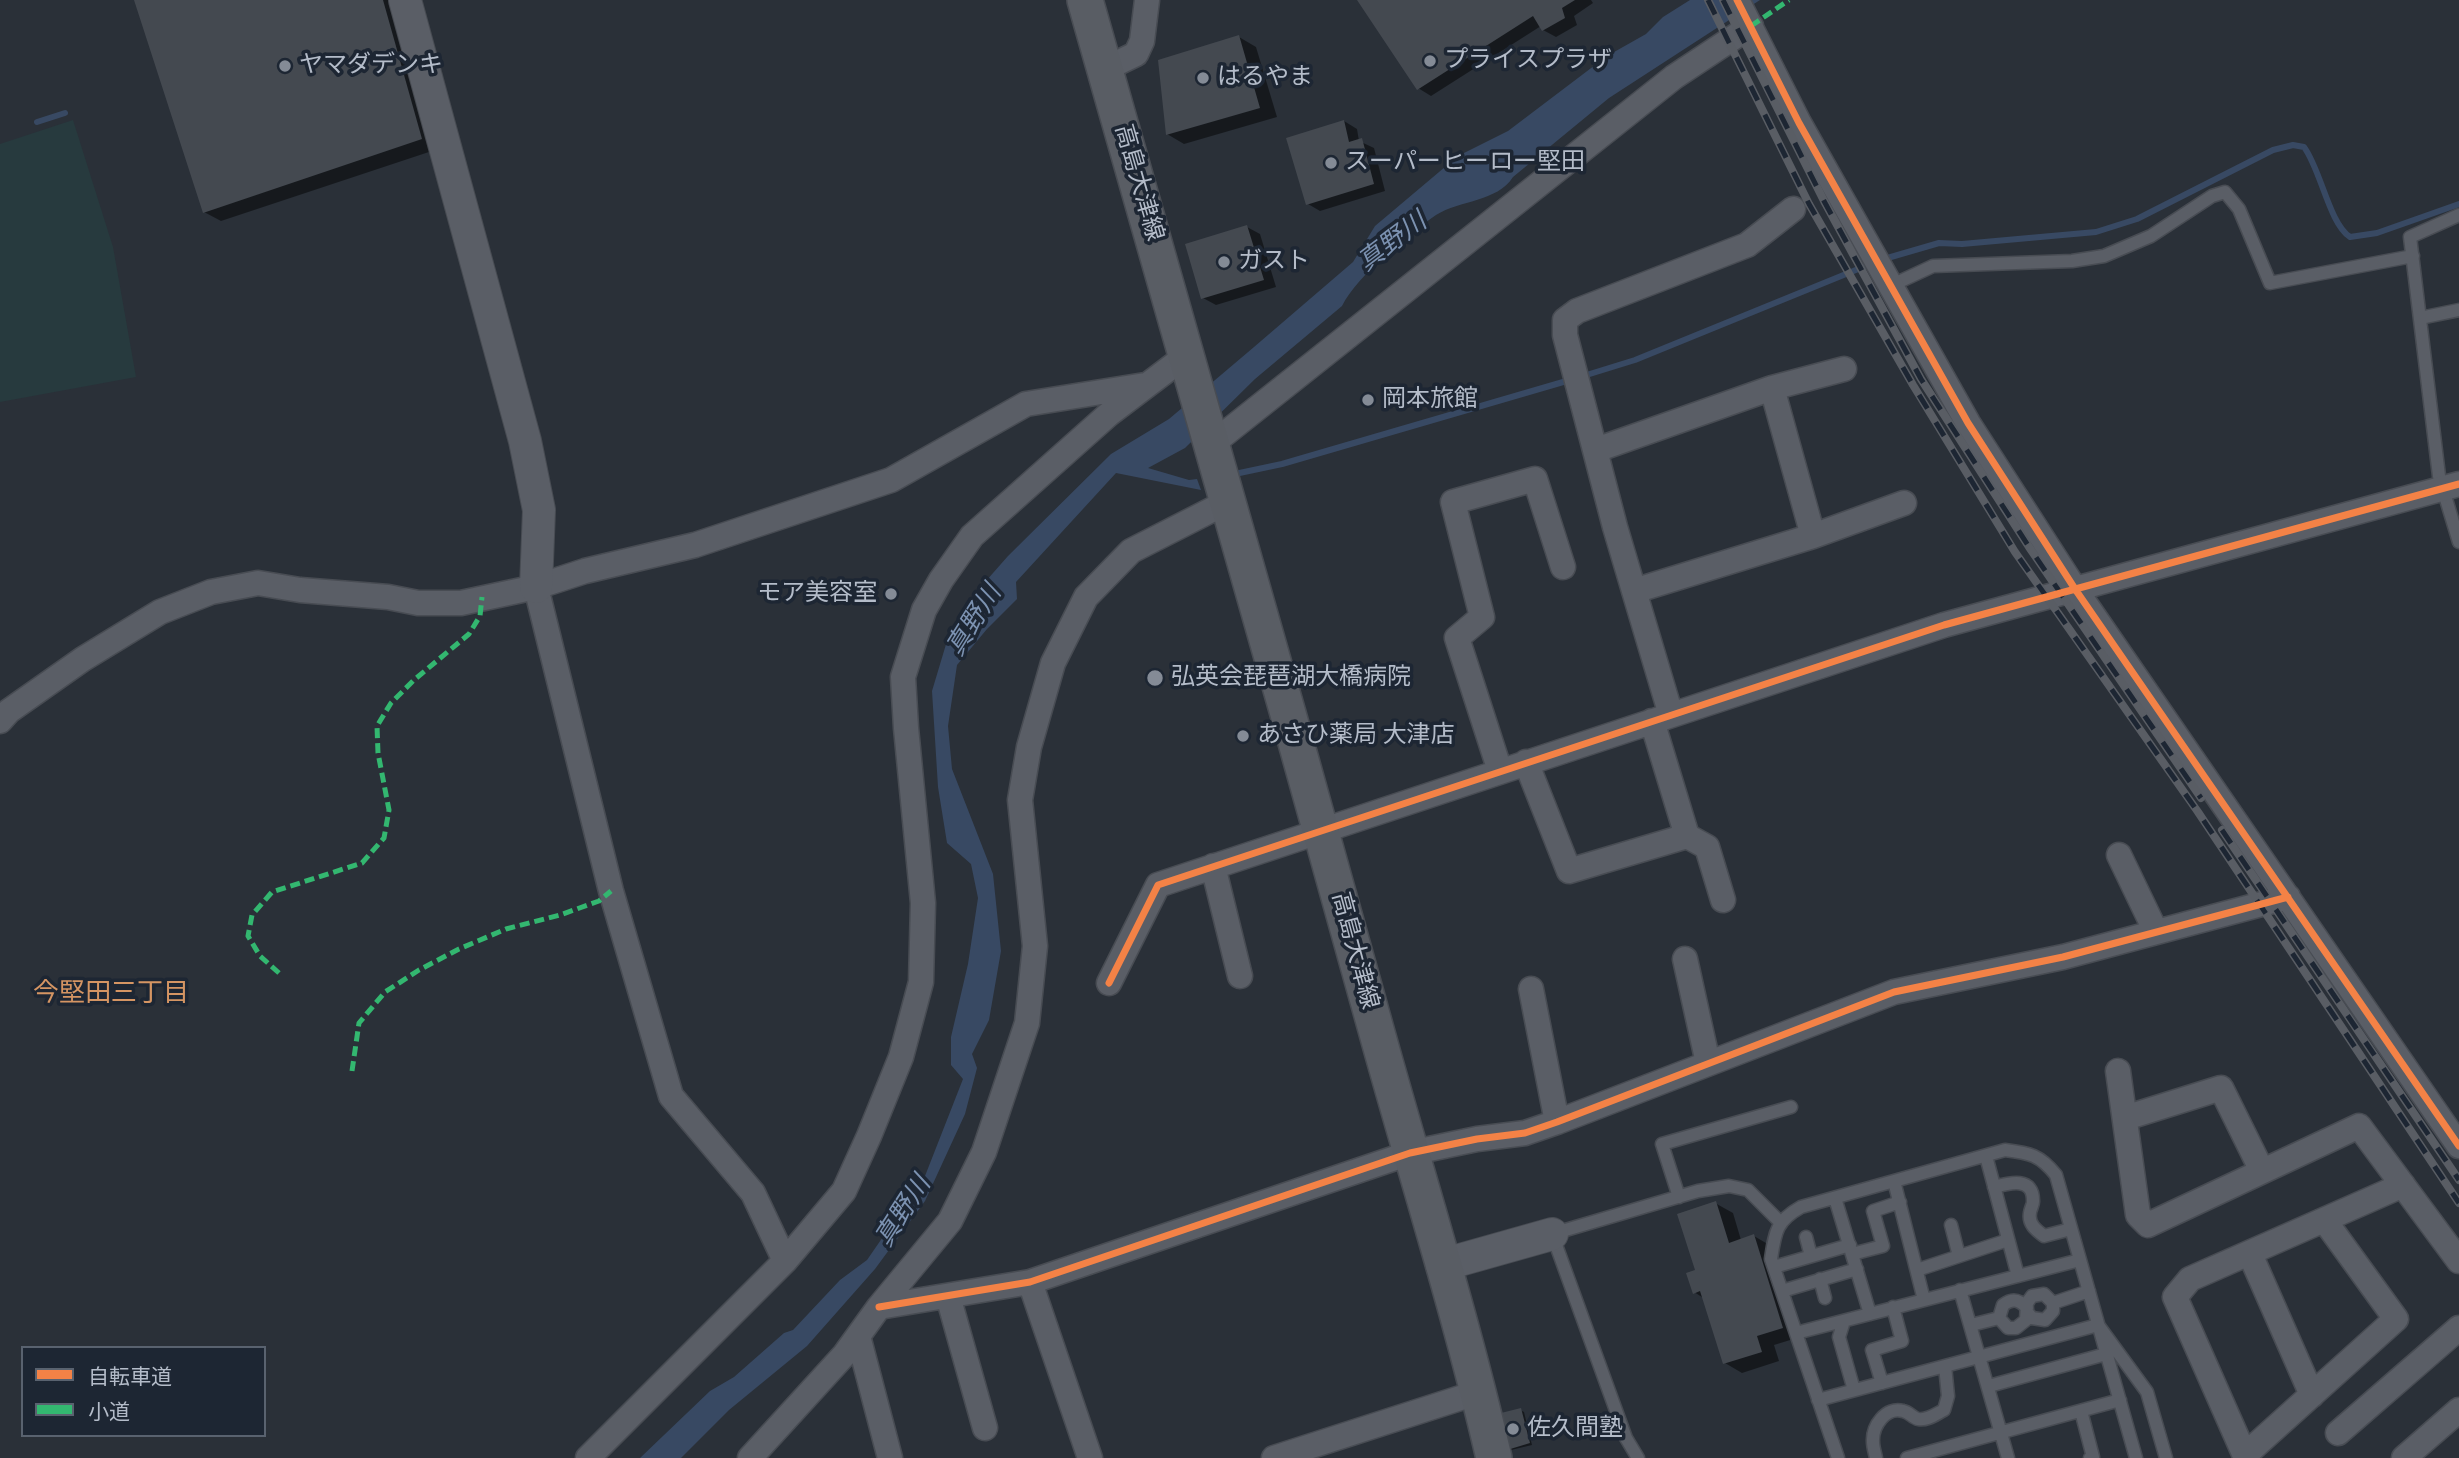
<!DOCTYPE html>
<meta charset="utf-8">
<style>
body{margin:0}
#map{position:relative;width:2459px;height:1458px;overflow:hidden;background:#2a3038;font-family:"Roboto Condensed","Noto Sans JP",sans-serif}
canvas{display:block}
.legend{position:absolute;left:21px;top:1346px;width:245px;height:91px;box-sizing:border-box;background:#1d2633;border:2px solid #59626f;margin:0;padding:9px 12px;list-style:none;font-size:21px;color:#b4bcc9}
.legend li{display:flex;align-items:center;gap:14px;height:35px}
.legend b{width:35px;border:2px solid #59626f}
</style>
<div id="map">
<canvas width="2459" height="1458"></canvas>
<ul class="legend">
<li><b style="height:9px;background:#f48246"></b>自転車道</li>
<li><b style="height:9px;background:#33b770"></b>小道</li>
</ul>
</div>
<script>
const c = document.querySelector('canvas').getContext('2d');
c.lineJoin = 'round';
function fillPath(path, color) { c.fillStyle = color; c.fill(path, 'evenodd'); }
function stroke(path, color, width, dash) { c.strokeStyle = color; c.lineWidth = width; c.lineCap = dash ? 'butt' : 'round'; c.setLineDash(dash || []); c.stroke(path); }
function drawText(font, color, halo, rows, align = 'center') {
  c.font = font + ' "Roboto Condensed","Noto Sans JP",sans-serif'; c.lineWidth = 7; c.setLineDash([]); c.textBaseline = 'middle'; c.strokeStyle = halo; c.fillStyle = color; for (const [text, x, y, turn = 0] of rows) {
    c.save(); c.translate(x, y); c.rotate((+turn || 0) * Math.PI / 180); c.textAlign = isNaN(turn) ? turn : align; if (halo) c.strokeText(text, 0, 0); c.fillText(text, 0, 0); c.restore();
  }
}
fillPath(new Path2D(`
 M73 120 113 247 136 377 0 402V144Z`), '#273a3e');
fillPath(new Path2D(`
 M1690 0H1760L1609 98 1513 177C1497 202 1460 200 1436 215 1407 235 1358 275 1342 306L1255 379 1185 448 1148 468 1189 480 1197 479 1201 490 1116 473 1016 582 1017 599 987 629 957 665 948 726 952 769 993 874 1001 951 989 1020 972 1054 977 1068 965 1114 925 1201 875 1269 807 1346 729 1410 681 1458H640L710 1391 734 1377 784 1333 793 1330 840 1280 867 1260 925 1176 963 1079 951 1065V1037L968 964 978 898 971 864 947 843 938 787 932 691 947 641 971 598 1008 556 1111 454 1169 419 1254 347 1353 262 1375 226 1458 156 1508 131 1607 56 1646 34 1663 17Z`), '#384963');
fillPath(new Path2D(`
 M136 0H397L438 149 221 221 204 212Z
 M1359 0H1591L1593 3 1574 16 1577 25 1556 37 1543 30 1541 26 1431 96 1418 88Z
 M1239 37 1256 47 1277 117 1184 144 1167 134Z
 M1344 121 1357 129 1359 141 1374 148 1385 191 1320 211 1308 204Z
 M1247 227 1260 234 1276 287 1216 305 1203 298Z
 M1715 1203 1733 1213 1741 1240 1754 1236 1771 1246 1800 1337 1774 1345 1779 1361 1742 1373 1725 1363 1705 1299 1694 1292 1697 1272Z
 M1520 1410 1524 1412 1532 1445 1511 1450 1508 1448Z`), '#0007');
stroke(new Path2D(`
 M37 122 65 113
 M1884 259 1939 243 1962 244 2096 232 2137 219 2273 150 2293 145 2304 147C2321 170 2329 223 2350 237L2377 233 2459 204
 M1580 377 1635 360 1873 263
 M1230 475 1282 464 1570 380`), '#384963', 6);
fillPath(new Path2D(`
 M134 0H383L422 139 203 213Z
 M1357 0H1575L1562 8 1565 18 1542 31 1533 16 1417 90Z
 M1239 35 1260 108 1166 135 1158 60Z
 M1344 120 1349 142 1362 138 1374 184 1306 205 1286 138Z
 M1247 225 1264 280 1201 299 1185 244Z
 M1716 1201 1729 1243 1754 1234 1783 1328 1757 1336 1762 1352 1723 1364 1700 1291 1693 1294 1686 1273 1695 1270 1677 1214Z
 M1521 1408 1530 1443 1507 1450 1497 1414Z`), '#444950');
const service = new Path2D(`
 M2459 215 2410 237 2439 476 2459 542
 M1890 286 1933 266 2072 261 2104 256 2151 236 2212 196 2225 192 2239 209 2270 283 2413 256
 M2420 318 2459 310
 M1986 1156 2018 1276
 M1894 1181 1924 1300
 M1994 1187C2009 1183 2034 1176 2033 1202 2033 1205 2030 1210 2030 1213 2028 1224 2036 1230 2044 1236L2071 1229
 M1679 1197 1662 1144 1791 1107
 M1835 1198 1870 1314
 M1951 1225 1959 1256
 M1806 1237 1811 1256
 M1852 1254 1883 1246 1873 1211 1900 1202
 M1774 1267 1850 1245
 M1917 1270 2008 1240
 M1820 1279 1825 1298
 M1960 1290 2008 1458
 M1782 1291 1857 1269
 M2053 1303 2089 1291
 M2027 1308C2019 1299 2012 1298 2003 1305L1999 1318 2008 1328H2016L2026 1320 2027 1303 2032 1296 2044 1294 2053 1303V1311L2045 1320 2032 1318 2027 1312
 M1844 1321 1839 1337 1854 1390
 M1971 1325 1999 1318
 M1796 1333 2080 1260
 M1882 1383 1872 1350 1902 1341 1893 1307
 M1989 1386 2106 1354
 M1818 1400 2098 1325 2147 1392 2166 1458
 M2081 1411 2093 1457 2090 1458
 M1638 1458 1626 1438 1552 1234 1698 1191 1729 1186 1748 1190 1780 1222
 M1838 1458 1771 1259C1775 1232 1776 1221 1801 1207L2005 1150C2030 1153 2040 1155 2056 1175L2136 1458
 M1876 1458C1875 1453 1873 1447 1873 1442 1872 1426 1886 1406 1903 1411 1909 1412 1913 1418 1918 1419 1927 1421 1936 1414 1944 1410L1948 1396 1945 1366
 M1907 1458 2120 1400`);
const minor = new Path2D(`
 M1737 0 1799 123 1968 423 2075 589 2459 1146
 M1105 69 1136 54 1142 41 1147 0
 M1772 388 1813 536
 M1212 444 1674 77 1751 26
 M1596 450 1772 388 1844 369
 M536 587 611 891 671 1096 753 1193 785 1261
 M1634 591 1813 536 1904 503
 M1671 715 1615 527 1565 335V320L1577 311 1747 245 1793 209
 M0 721 9 711 83 659 160 612 211 592 258 583 300 590 388 597 418 603H461L536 587 585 571 695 545 891 480 1026 404 1145 385
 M1526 762 1569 871 1687 836 1652 721
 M1500 771 1457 638 1482 617 1453 502 1535 479 1563 567
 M1687 836 1707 847 1723 900
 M2119 855 2156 932
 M1213 866 1240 976
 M1685 959 1708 1063
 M1109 983 1158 885 1944 625 2459 484
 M1531 989 1557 1122
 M2118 1071 2138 1215 2148 1225 2359 1126 2459 1261
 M2125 1118 2221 1088 2262 1171
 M2250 1254 2312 1395
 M1030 1282 1090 1458
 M948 1296 985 1428
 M879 1307 1030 1282 1410 1153 1477 1139 1525 1133 1557 1122 1894 992 2063 957 2288 897
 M858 1336 890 1458
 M2338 1433 2459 1328
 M2245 1455 2396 1319 2325 1221
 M588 1458 785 1261 844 1191 869 1136 901 1057 921 982 923 903 906 728 903 677 924 610 941 580 972 536 1109 414 1187 355
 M750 1458 845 1354 879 1307 950 1221 984 1152 1027 1023 1035 946 1020 800 1029 747 1053 663 1086 597 1131 551 1229 501
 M1274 1458 1479 1392
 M2246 1458 2175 1297 2190 1279 2403 1185
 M2404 1458 2459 1410`);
const tertiary = new Path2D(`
 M405 0 525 441 539 510 536 587
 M1442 1265 1552 1234`);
const secondary = new Path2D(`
 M1085 0C1183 344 1282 688 1377 1033 1416 1174 1461 1315 1494 1458`);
stroke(service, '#484c53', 15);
stroke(minor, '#484c53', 27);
stroke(tertiary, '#484c53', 34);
stroke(secondary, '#484c53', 38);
stroke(service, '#5a5e66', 12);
stroke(minor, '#5a5e66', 24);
stroke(tertiary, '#5a5e66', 32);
stroke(secondary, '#595d64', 35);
const rail = new Path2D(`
 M1708 0 1809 204 1913 385 2015 552 2198 812 2459 1203
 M1723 0 1824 201 1921 379 2031 550 2201 798
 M2222 830 2459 1180`);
stroke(rail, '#595d64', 8);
stroke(rail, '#1d2633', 5, [16]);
stroke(new Path2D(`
 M1751 26 1789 0
 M279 973 260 956 248 936 252 915 272 892 362 863 384 838 389 810 378 753 377 726 391 703 414 680 469 634 480 616 482 597
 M352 1071 359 1023 385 992 419 970 459 949 506 929 560 915 599 901 611 891`), '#33b770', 5, [10, 5]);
stroke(new Path2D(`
 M1737 0 1799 123 1968 423 2075 589 2459 1146
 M1109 983 1158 885 1944 625 2459 484
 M879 1307 1030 1282 1410 1153 1477 1139 1525 1133 1557 1122 1894 992 2063 957 2288 897`), '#f48246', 7);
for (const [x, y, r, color] of [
 [1430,61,7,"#848b96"],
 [285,66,7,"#848b96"],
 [1203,78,7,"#848b96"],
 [1331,163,7,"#848b96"],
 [1224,262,7,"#848b96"],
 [1368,400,7,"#848b96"],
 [891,594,7,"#848b96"],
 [1155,678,9,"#848b96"],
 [1243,736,7,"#848b96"],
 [1513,1429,7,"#848b96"]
]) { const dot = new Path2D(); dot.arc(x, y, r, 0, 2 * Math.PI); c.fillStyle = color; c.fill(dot); stroke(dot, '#1d2633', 2.5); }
drawText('24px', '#b4bcc9', '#1d2633', [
 ["プライスプラザ",1444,61],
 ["ヤマダデンキ",299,66],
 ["はるやま",1217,78],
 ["スーパーヒーロー堅田",1345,163],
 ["ガスト",1238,262],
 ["岡本旅館",1382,400],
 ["モア美容室",877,594,"right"],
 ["弘英会琵琶湖大橋病院",1171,678],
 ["あさひ薬局 大津店",1257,736],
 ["佐久間塾",1527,1429]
], 'left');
drawText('24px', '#b4bcc9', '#1d2633', [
 ["高島大津線",1138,183,74],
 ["高島大津線",1354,951,75]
]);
drawText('italic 26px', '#7c92b1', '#1d2633', [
 ["真野川",1393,243,-37],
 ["真野川",975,621,-58],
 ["真野川",904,1212,-57]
]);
drawText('26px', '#d59563', '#1d2633', [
 ["今堅田三丁目",111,994]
]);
</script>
